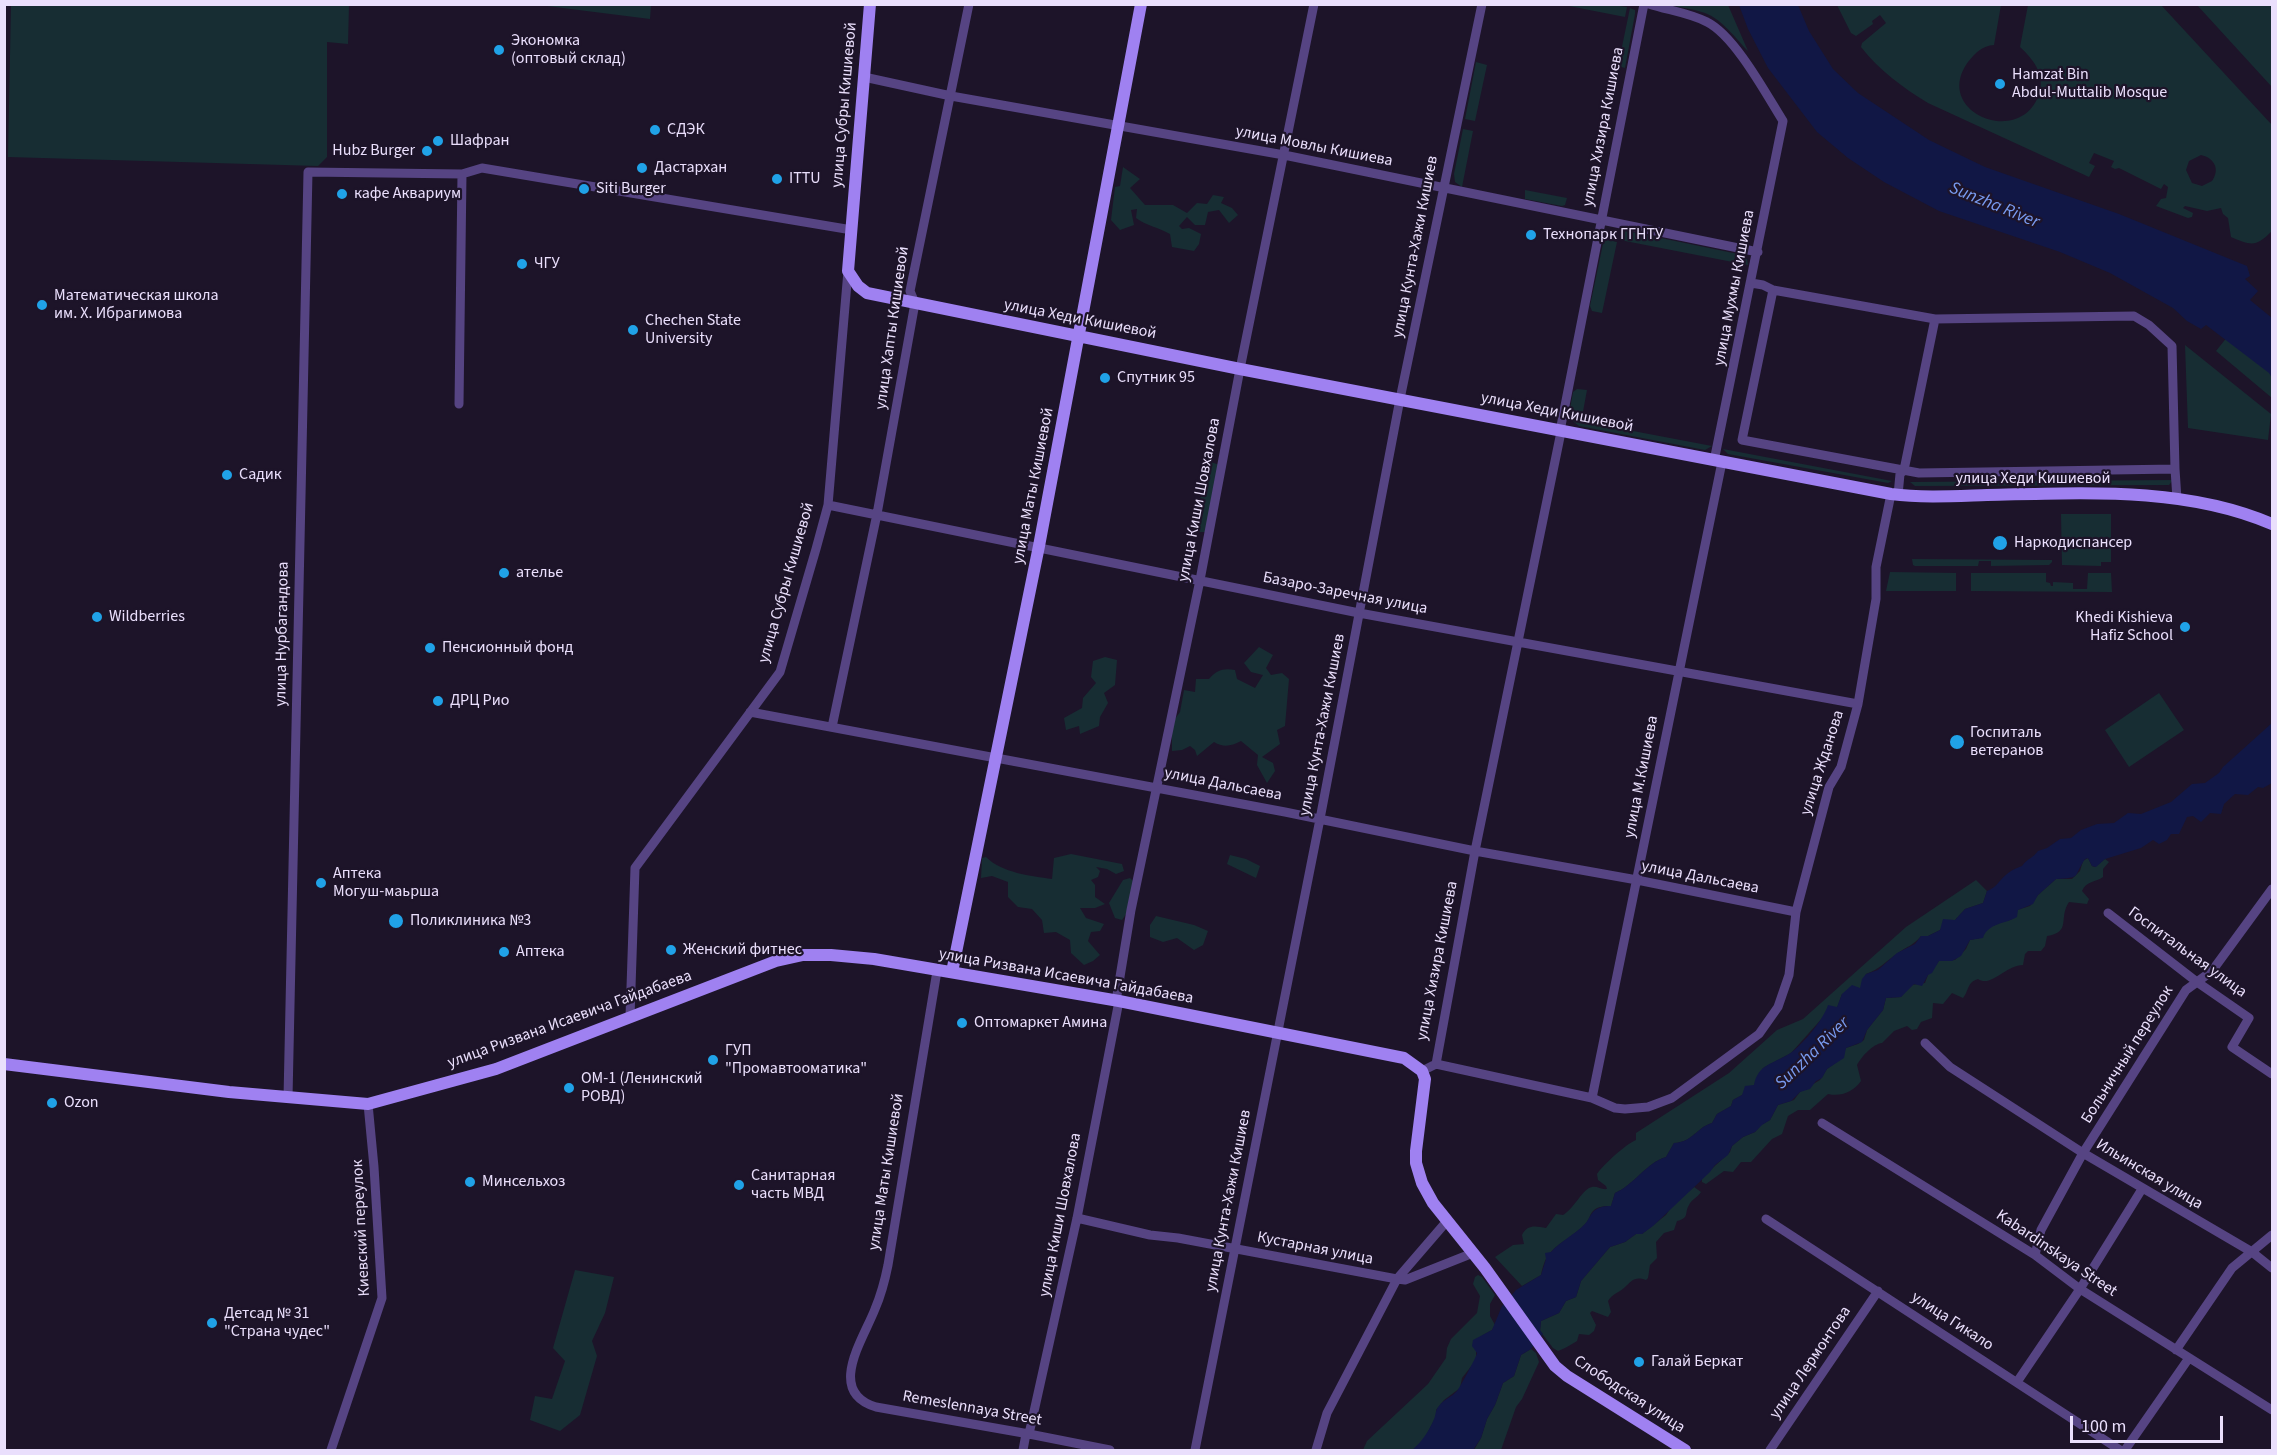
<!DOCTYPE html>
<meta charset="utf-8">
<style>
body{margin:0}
#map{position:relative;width:2277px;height:1455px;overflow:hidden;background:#1d1429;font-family:"Source Sans 3",sans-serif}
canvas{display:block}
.frame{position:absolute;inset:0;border:6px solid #eadffc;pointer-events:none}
.scale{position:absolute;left:2070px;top:1416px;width:153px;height:27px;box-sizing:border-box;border:3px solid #eadffc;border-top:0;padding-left:8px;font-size:18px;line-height:21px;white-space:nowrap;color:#eadffc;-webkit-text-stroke:4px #1d1429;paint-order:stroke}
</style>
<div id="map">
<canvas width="2277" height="1455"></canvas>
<div class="frame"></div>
<div class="scale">100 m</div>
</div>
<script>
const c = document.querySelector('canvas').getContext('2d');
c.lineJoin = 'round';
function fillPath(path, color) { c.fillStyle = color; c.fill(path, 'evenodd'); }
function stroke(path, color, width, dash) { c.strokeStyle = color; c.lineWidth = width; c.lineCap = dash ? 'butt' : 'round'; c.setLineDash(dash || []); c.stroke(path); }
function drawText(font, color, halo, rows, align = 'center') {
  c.font = font + ' "Source Sans 3",sans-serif'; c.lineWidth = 4.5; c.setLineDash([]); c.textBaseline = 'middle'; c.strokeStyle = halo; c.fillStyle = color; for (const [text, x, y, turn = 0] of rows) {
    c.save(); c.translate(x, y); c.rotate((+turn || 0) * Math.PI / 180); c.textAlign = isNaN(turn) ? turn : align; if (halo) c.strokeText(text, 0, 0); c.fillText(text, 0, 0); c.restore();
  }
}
fillPath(new Path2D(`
 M1570 4 1612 5 1627 7 1625 17 1569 6Z
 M11 5H349L348 44 327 42V157L318 166 8 157Z
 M539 5H651L650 19Z
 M1667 5H1728L1748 51C1735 38 1723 20 1705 13 1693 9 1679 7 1667 5Z
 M1837 5H2001L1994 45C1982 46 1976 52 1968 62 1931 113 2024 150 2040 91 2044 73 2033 59 2020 47L2028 5H2161L2272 125V231C2256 247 2252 246 2231 237L2228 218 2223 214 2221 208 2207 211 2185 206 2183 208 2193 213 2192 217 2188 218 2156 206 2161 199 2166 198 2168 187 2164 184 2161 189 2119 168 2115 169 2111 167 2114 161 2094 153 2089 163 2095 166 2089 177 1928 103C1902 87 1880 71 1861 47L1862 43 1886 23 1880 15 1872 21 1873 24 1856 36 1851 33ZM2201 155C2215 158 2220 170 2212 181L2202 186 2192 183 2186 170 2189 161Z
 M2196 5H2272V87L2197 5Z
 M1630 8 1635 10V14L1625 68 1618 66Z
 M1476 62 1487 65 1475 121 1465 119Z
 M1463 129 1473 131 1462 187 1455 182 1454 174Z
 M1123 167 1140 179 1130 188 1145 205H1173L1187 213 1197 203 1207 204 1213 195 1224 197 1221 203 1232 208 1238 215 1229 223 1219 210 1208 212 1205 225H1195L1187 217 1179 226 1182 229 1189 228 1201 234 1199 244 1194 251 1172 247 1170 234C1158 227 1147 226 1136 218L1137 209 1131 210 1134 225 1120 230 1111 220 1115 187 1120 186Z
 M1525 190 1567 198 1565 205 1562 206 1525 199Z
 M1622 230 1738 254 1747 259 1748 265 1620 240Z
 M1604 239 1617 242 1602 313 1592 311 1590 306Z
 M2252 306 2272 321V398L2216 351Z
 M2185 345 2271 414 2268 440 2188 428Z
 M1577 389 1587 390 1582 417 1569 415 1573 392Z
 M1570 419 1712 446 1705 450 1579 426Z
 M1723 449 1892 481 1888 483 1728 454Z
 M1207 461 1220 465 1206 532H1199L1190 526 1191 512 1202 495 1200 475Z
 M2173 480 2169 485 1915 486 1910 482Z
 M2061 514H2111V562H2101V566L2062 565Z
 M1912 559 2052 560V562L2049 565 1991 566V561H1979L1978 566H1915L1913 565Z
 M1890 572 1956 573V591H1886Z
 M1971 573H2046V582L2050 583 2051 586H2053V582L2073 583V589H2087L2088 573H2111L2112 592 1971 591Z
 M1259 647 1273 655 1266 668 1271 675 1282 673 1289 679 1285 726 1277 730 1280 744 1262 757 1273 763 1275 771 1267 783 1257 765 1258 755 1241 741C1231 746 1224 748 1214 742L1197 756 1195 750 1190 746 1182 750 1172 751V723L1180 712 1184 690 1195 692 1196 679H1209C1217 670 1223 668 1235 670L1237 679 1255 688 1263 675 1251 672 1244 663Z
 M1105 657 1117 660 1115 685 1104 693 1108 703 1100 717 1099 726 1080 734 1079 726 1066 730 1064 718 1082 708 1083 698 1096 683 1091 677 1093 661Z
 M2159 693 2184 730 2129 767 2105 730Z
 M1071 854 1122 864 1124 871 1116 874 1107 869 1096 867 1100 871 1098 877 1091 880 1095 885V897L1105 904 1095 908H1080L1086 918 1104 924 1100 931 1091 932 1088 941 1100 955 1093 961 1084 965 1071 953 1070 940 1056 932 1044 933 1042 920 1032 909 1018 907 1008 897V882L992 876 981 878 982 858 986 857C1002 873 1031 876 1052 879L1054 858Z
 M1230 855 1246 859 1260 866 1256 878 1227 864Z
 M2088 858 2092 866 2095 867 2105 859 2109 862 2103 869V877C2096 882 2086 881 2082 891L2089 899 2087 904 2069 902C2058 918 2072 932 2047 936L2045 946 2041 951H2028L2025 954 2023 965C2006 965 1991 988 1978 979 1967 982 1969 991 1963 998L1952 993 1943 1004 1933 1003 1932 1018 1921 1022 1917 1029 1912 1030 1907 1026 1894 1031 1882 1043C1873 1044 1862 1056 1857 1065L1861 1081C1853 1092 1841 1097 1828 1094L1810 1110H1798L1788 1116 1782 1134 1772 1139 1751 1162H1741L1733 1172 1724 1171 1706 1184 1702 1182V1178L1730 1152 1732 1146 1743 1137 1755 1132 1761 1125 1770 1120 1778 1105 1794 1100 1800 1092 1820 1080 1827 1069 1838 1061 1846 1048 1858 1044 1864 1040 1867 1030 1883 1010 1886 998 1901 997 1911 985 1925 983 1928 975 1939 961 1955 960 1966 949 1970 940 1980 938 1989 927C1997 925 2003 920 2011 920L2017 910 2030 906 2038 895 2056 879H2072L2080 871 2083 861Z
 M1130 878 1133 881 1129 910 1122 920 1115 918 1109 903 1123 880Z
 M1976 880 1987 891 1983 903 1965 909 1955 920 1940 930 1928 936H1921C1914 945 1906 947 1898 953 1886 961 1880 969 1866 974L1861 989 1842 994 1837 1008 1825 1015 1791 1053 1763 1068 1754 1085 1742 1095 1733 1100 1731 1106 1717 1114 1712 1123C1696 1128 1693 1142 1674 1143L1666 1157C1646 1163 1634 1185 1615 1193L1611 1206C1605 1206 1598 1206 1593 1211 1590 1214 1589 1220 1586 1223 1574 1237 1557 1242 1547 1257 1544 1262 1542 1269 1541 1275L1522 1286 1495 1257 1513 1245 1524 1244 1522 1235C1527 1224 1536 1226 1546 1228L1556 1214 1563 1215C1574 1209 1583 1188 1592 1187 1597 1186 1602 1190 1607 1189L1606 1186 1598 1180 1597 1174C1604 1164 1626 1144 1636 1140V1133L1729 1073 1777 1030 1803 1019 1906 927Z
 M1156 916 1194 925 1208 931 1203 945 1194 950 1177 938 1163 942 1150 937V925Z
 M1694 1187 1701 1192C1698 1197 1691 1200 1689 1205 1684 1213 1690 1218 1677 1221L1674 1230 1664 1233 1656 1242 1657 1258 1650 1265 1648 1278 1646 1280C1634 1276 1632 1281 1624 1288 1618 1293 1612 1294 1608 1301L1611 1312 1608 1317 1592 1311 1590 1313 1596 1325 1594 1331 1589 1335 1579 1334 1577 1341C1574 1343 1562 1350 1558 1351L1553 1348 1540 1331 1541 1321 1559 1313 1566 1301 1576 1297 1581 1281 1610 1247 1625 1242 1636 1234H1642L1666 1215 1672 1206Z
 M575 1270 614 1277 605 1313 592 1341 597 1356 580 1415 560 1431 530 1420 535 1396 552 1399 565 1361 553 1348Z
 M1478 1275 1482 1277 1495 1295 1490 1304V1316L1495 1325 1492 1330 1483 1335 1476 1350V1360L1462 1378 1460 1388 1444 1400 1436 1410V1417L1423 1441 1413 1450H1363L1367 1441 1428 1384 1446 1358 1447 1348 1451 1339 1477 1313 1480 1296 1473 1284 1475 1277Z
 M1531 1349 1536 1353 1539 1362 1522 1399 1516 1407 1501 1450H1474L1481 1438 1487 1419 1495 1405 1503 1383 1514 1376 1521 1355Z`), '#172d33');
fillPath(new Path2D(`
 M1739 5H1798L1809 31 1833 69 1858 93 1929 140 1985 167 2119 214 2247 266 2250 276 2245 279 2258 291 2250 300 2272 318V378L2269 373 2206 325 2201 329 2187 321 2173 308 2110 273 2060 252 1939 211 1884 182 1848 158 1817 132 1768 68 1748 29Z
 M2272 723V783L2263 788 2258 787 2248 795 2235 794 2224 804 2221 814 2210 813 2201 822 2193 816 2187 817 2179 834H2171L2167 840 2159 844 2153 840 2141 848 2105 859 2096 867 2092 866 2088 858 2085 859C2072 879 2082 877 2056 879L2038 895 2033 904 2018 910 2017 917C2005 924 1988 923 1983 938L1970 940 1961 956 1952 961H1939L1932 973 1928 975 1922 986 1914 984 1901 997 1886 998 1883 1010 1867 1030 1862 1042 1846 1048 1844 1058 1827 1069 1822 1078 1816 1081 1810 1089 1800 1092 1791 1101 1778 1105 1770 1120 1762 1125 1755 1132 1743 1137 1732 1146 1728 1155 1715 1165 1710 1172 1653 1226 1642 1234H1636L1625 1242 1610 1247 1581 1281 1576 1297 1566 1301 1559 1313 1541 1321 1540 1330 1543 1334 1531 1349 1521 1355 1514 1376 1503 1383 1495 1405 1487 1419 1481 1438 1473 1450H1412C1422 1442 1429 1431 1434 1419 1436 1415 1435 1410 1439 1406 1444 1399 1452 1397 1457 1391 1459 1389 1477 1356 1477 1353L1472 1346 1473 1340 1492 1330 1502 1306 1516 1290 1541 1275 1546 1259 1545 1253 1551 1252C1561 1241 1574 1235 1585 1224 1588 1221 1590 1215 1593 1212 1598 1207 1604 1206 1611 1206L1615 1193C1634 1185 1646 1163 1666 1157L1674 1143C1693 1142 1696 1128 1712 1123L1717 1114 1731 1106 1733 1100 1742 1095 1745 1086 1754 1085C1758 1064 1773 1064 1789 1054 1801 1047 1824 1019 1828 1005L1837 1007 1842 994 1852 985 1860 988 1862 979 1866 974 1878 970 1897 953 1915 944 1921 936H1928L1940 930 1943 919 1955 920 1965 909 1983 903 1987 891C2001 886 2000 873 2022 866 2028 858 2033 858 2038 851L2047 848 2060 839 2071 838 2081 830 2097 824 2114 823 2128 813 2141 814 2171 802 2192 784 2205 783 2219 773 2223 767Z`), '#111745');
stroke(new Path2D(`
 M1649 4C1667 10 1690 13 1707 22 1735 36 1766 94 1783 121L1714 461
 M864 77 951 96 1284 155 1758 252
 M1751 283 1763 285 1773 290
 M1773 290 1935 319 2134 316 2149 325 2172 346 2175 469 1919 473 1742 440Z
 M459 404 462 174
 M1560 431 1644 4
 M2175 469 2177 499
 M1898 495 1900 474 1904 470 1935 319
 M828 505 1359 613 1858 704
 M750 712 1285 812 1475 851 1637 880 1796 912
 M832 727 877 514 915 303 910 291 969 4
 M2108 913 2197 982 2249 1018 2232 1047 2272 1074
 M937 971 888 1265C885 1280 881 1295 875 1309 863 1340 826 1392 876 1407L1029 1434 1110 1450
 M1116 1001 1131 910 1200 580 1240 369 1314 4
 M630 1017 635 868 780 672 816 549 828 505 848 271
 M1925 1043 1950 1067 2083 1153 2252 1252 2272 1268
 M1436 1064 1592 1098 1615 1108 1625 1109 1648 1107 1672 1098 1759 1034 1778 1007 1789 975 1796 912 1829 787 1841 767 1858 704 1876 599V567L1891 494
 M1422 1071 1436 1064 1475 851 1561 432
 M288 1097 308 172 462 174 482 168 852 230
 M1592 1098 1722 462
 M1822 1123 2035 1255 2080 1289 2272 1410
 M1077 1218 1150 1235 1178 1238 1397 1279 1405 1280 1473 1253
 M1766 1219 2120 1450
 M2035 1255 2041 1230 2083 1153 2186 990 2212 971 2272 889
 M2176 1350 2232 1268 2272 1235
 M2017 1382 2080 1289 2142 1189
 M1029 1434 1077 1218 1119 1001
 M331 1450 382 1298 374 1167 368 1104
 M1023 1450 1026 1434
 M1195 1450 1320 819 1400 399 1482 4
 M1316 1450 1327 1413 1397 1279 1447 1221
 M1770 1450 1878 1291
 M2125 1450 2189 1358`), '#564483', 9);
stroke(new Path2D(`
 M870 4 848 271 858 286 867 293 1240 369 1891 494C1923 498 1955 496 1987 495 2082 493 2184 486 2272 524
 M952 972 1039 546 1141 4
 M4 1064 229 1092 368 1104 496 1069 776 961 803 955H831L874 959 1119 1001 1404 1058 1422 1071 1425 1079 1416 1151V1163L1422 1183 1433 1203 1485 1268 1555 1366 1567 1376 1685 1450`), '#9f81f1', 12);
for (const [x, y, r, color] of [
 [499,50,6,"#20a2e7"],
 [2000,84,6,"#20a2e7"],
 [655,130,6,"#20a2e7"],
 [438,141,6,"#20a2e7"],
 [427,151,6,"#20a2e7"],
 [642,168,6,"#20a2e7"],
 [777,179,6,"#20a2e7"],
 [584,189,6,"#20a2e7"],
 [342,194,6,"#20a2e7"],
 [1531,235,6,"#20a2e7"],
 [522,264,6,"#20a2e7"],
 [42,305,6,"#20a2e7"],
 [633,330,6,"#20a2e7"],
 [1105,378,6,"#20a2e7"],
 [227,475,6,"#20a2e7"],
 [2000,543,8,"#20a2e7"],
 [504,573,6,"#20a2e7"],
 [97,617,6,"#20a2e7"],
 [2185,627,6,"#20a2e7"],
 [430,648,6,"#20a2e7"],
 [438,701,6,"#20a2e7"],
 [1957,742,8,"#20a2e7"],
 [321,883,6,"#20a2e7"],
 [396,921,8,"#20a2e7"],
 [671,950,6,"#20a2e7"],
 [504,952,6,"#20a2e7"],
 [962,1023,6,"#20a2e7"],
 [713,1060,6,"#20a2e7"],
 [569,1088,6,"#20a2e7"],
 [52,1103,6,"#20a2e7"],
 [470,1182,6,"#20a2e7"],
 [739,1185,6,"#20a2e7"],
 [212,1323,6,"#20a2e7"],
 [1639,1362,6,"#20a2e7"]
]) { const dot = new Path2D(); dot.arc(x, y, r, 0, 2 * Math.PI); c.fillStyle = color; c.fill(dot); stroke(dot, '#1d1429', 2); }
drawText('16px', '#eadffc', '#1d1429', [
 ["Экономка",511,41],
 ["(оптовый склад)",511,59],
 ["Hamzat Bin",2012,75],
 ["Abdul-Muttalib Mosque",2012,93],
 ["СДЭК",667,130],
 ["Шафран",450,141],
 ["Hubz Burger",415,151,"right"],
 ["Дастархан",654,168],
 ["ITTU",789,179],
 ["Siti Burger",596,189],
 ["кафе Аквариум",354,194],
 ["Технопарк ГГНТУ",1543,235],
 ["ЧГУ",534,264],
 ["Математическая школа",54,296],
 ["им. Х. Ибрагимова",54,314],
 ["Chechen State",645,321],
 ["University",645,339],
 ["Спутник 95",1117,378],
 ["Садик",239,475],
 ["Наркодиспансер",2014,543],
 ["ателье",516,573],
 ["Wildberries",109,617],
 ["Khedi Kishieva",2173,618,"right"],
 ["Hafiz School",2173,636,"right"],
 ["Пенсионный фонд",442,648],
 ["ДРЦ Рио",450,701],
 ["Госпиталь",1970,733],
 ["ветеранов",1970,751],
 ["Аптека",333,874],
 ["Могуш-маьрша",333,892],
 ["Поликлиника №3",410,921],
 ["Женский фитнес",683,950],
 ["Аптека",516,952],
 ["Оптомаркет Амина",974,1023],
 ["ГУП",725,1051],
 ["\"Промавтооматика\"",725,1069],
 ["ОМ-1 (Ленинский",581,1079],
 ["РОВД)",581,1097],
 ["Ozon",64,1103],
 ["Санитарная",751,1176],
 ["часть МВД",751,1194],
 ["Минсельхоз",482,1182],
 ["Детсад № 31",224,1314],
 ["\"Страна чудес\"",224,1332],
 ["Галай Беркат",1651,1362]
], 'left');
drawText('16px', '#eadffc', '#1d1429', [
 ["улица Субры Кишиевой",845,105,-85],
 ["улица Хизира Кишиева",1604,127,-79],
 ["улица Мовлы Кишиева",1314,147,11],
 ["улица Кунта-Хажи Кишиев",1416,247,-79],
 ["улица Мухмы Кишиева",1735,288,-79],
 ["улица Хеди Кишиевой",1080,320,11],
 ["улица Хапты Кишиевой",893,328,-82],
 ["улица Хеди Кишиевой",1557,413,11],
 ["улица Хеди Кишиевой",2033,479],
 ["улица Маты Кишиевой",1034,486,-79],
 ["улица Киши Шовхалова",1200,500,-79],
 ["улица Субры Кишиевой",787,583,-74],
 ["Базаро-Заречная улица",1345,594,11],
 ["улица Нурбагандова",283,634,-89],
 ["улица Кунта-Хажи Кишиев",1323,725,-79],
 ["улица Жданова",1823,763,-72],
 ["улица М.Кишиева",1642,777,-79],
 ["улица Дальсаева",1223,785,11],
 ["улица Дальсаева",1700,878,11],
 ["Госпитальная улица",2187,953,36],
 ["улица Хизира Кишиева",1438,961,-79],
 ["улица Ризвана Исаевича Гайдабаева",1066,977,10],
 ["улица Ризвана Исаевича Гайдабаева",570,1020,-20],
 ["Больничный переулок",2128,1055,-58],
 ["улица Маты Кишиевой",887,1172,-81],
 ["Ильинская улица",2149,1175,31],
 ["улица Кунта-Хажи Кишиев",1229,1201,-79],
 ["улица Киши Шовхалова",1061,1215,-79],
 ["Киевский переулок",362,1228,-93],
 ["Кустарная улица",1315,1249,11],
 ["Kabardinskaya Street",2056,1254,34],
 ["улица Гикало",1952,1322,33],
 ["улица Лермонтова",1811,1363,-56],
 ["Слободская улица",1629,1395,33],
 ["Remeslennaya Street",972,1409,10]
]);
drawText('italic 18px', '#799bf0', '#1d1429', [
 ["Sunzha River",1994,206,22],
 ["Sunzha River",1813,1054,-44]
]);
</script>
